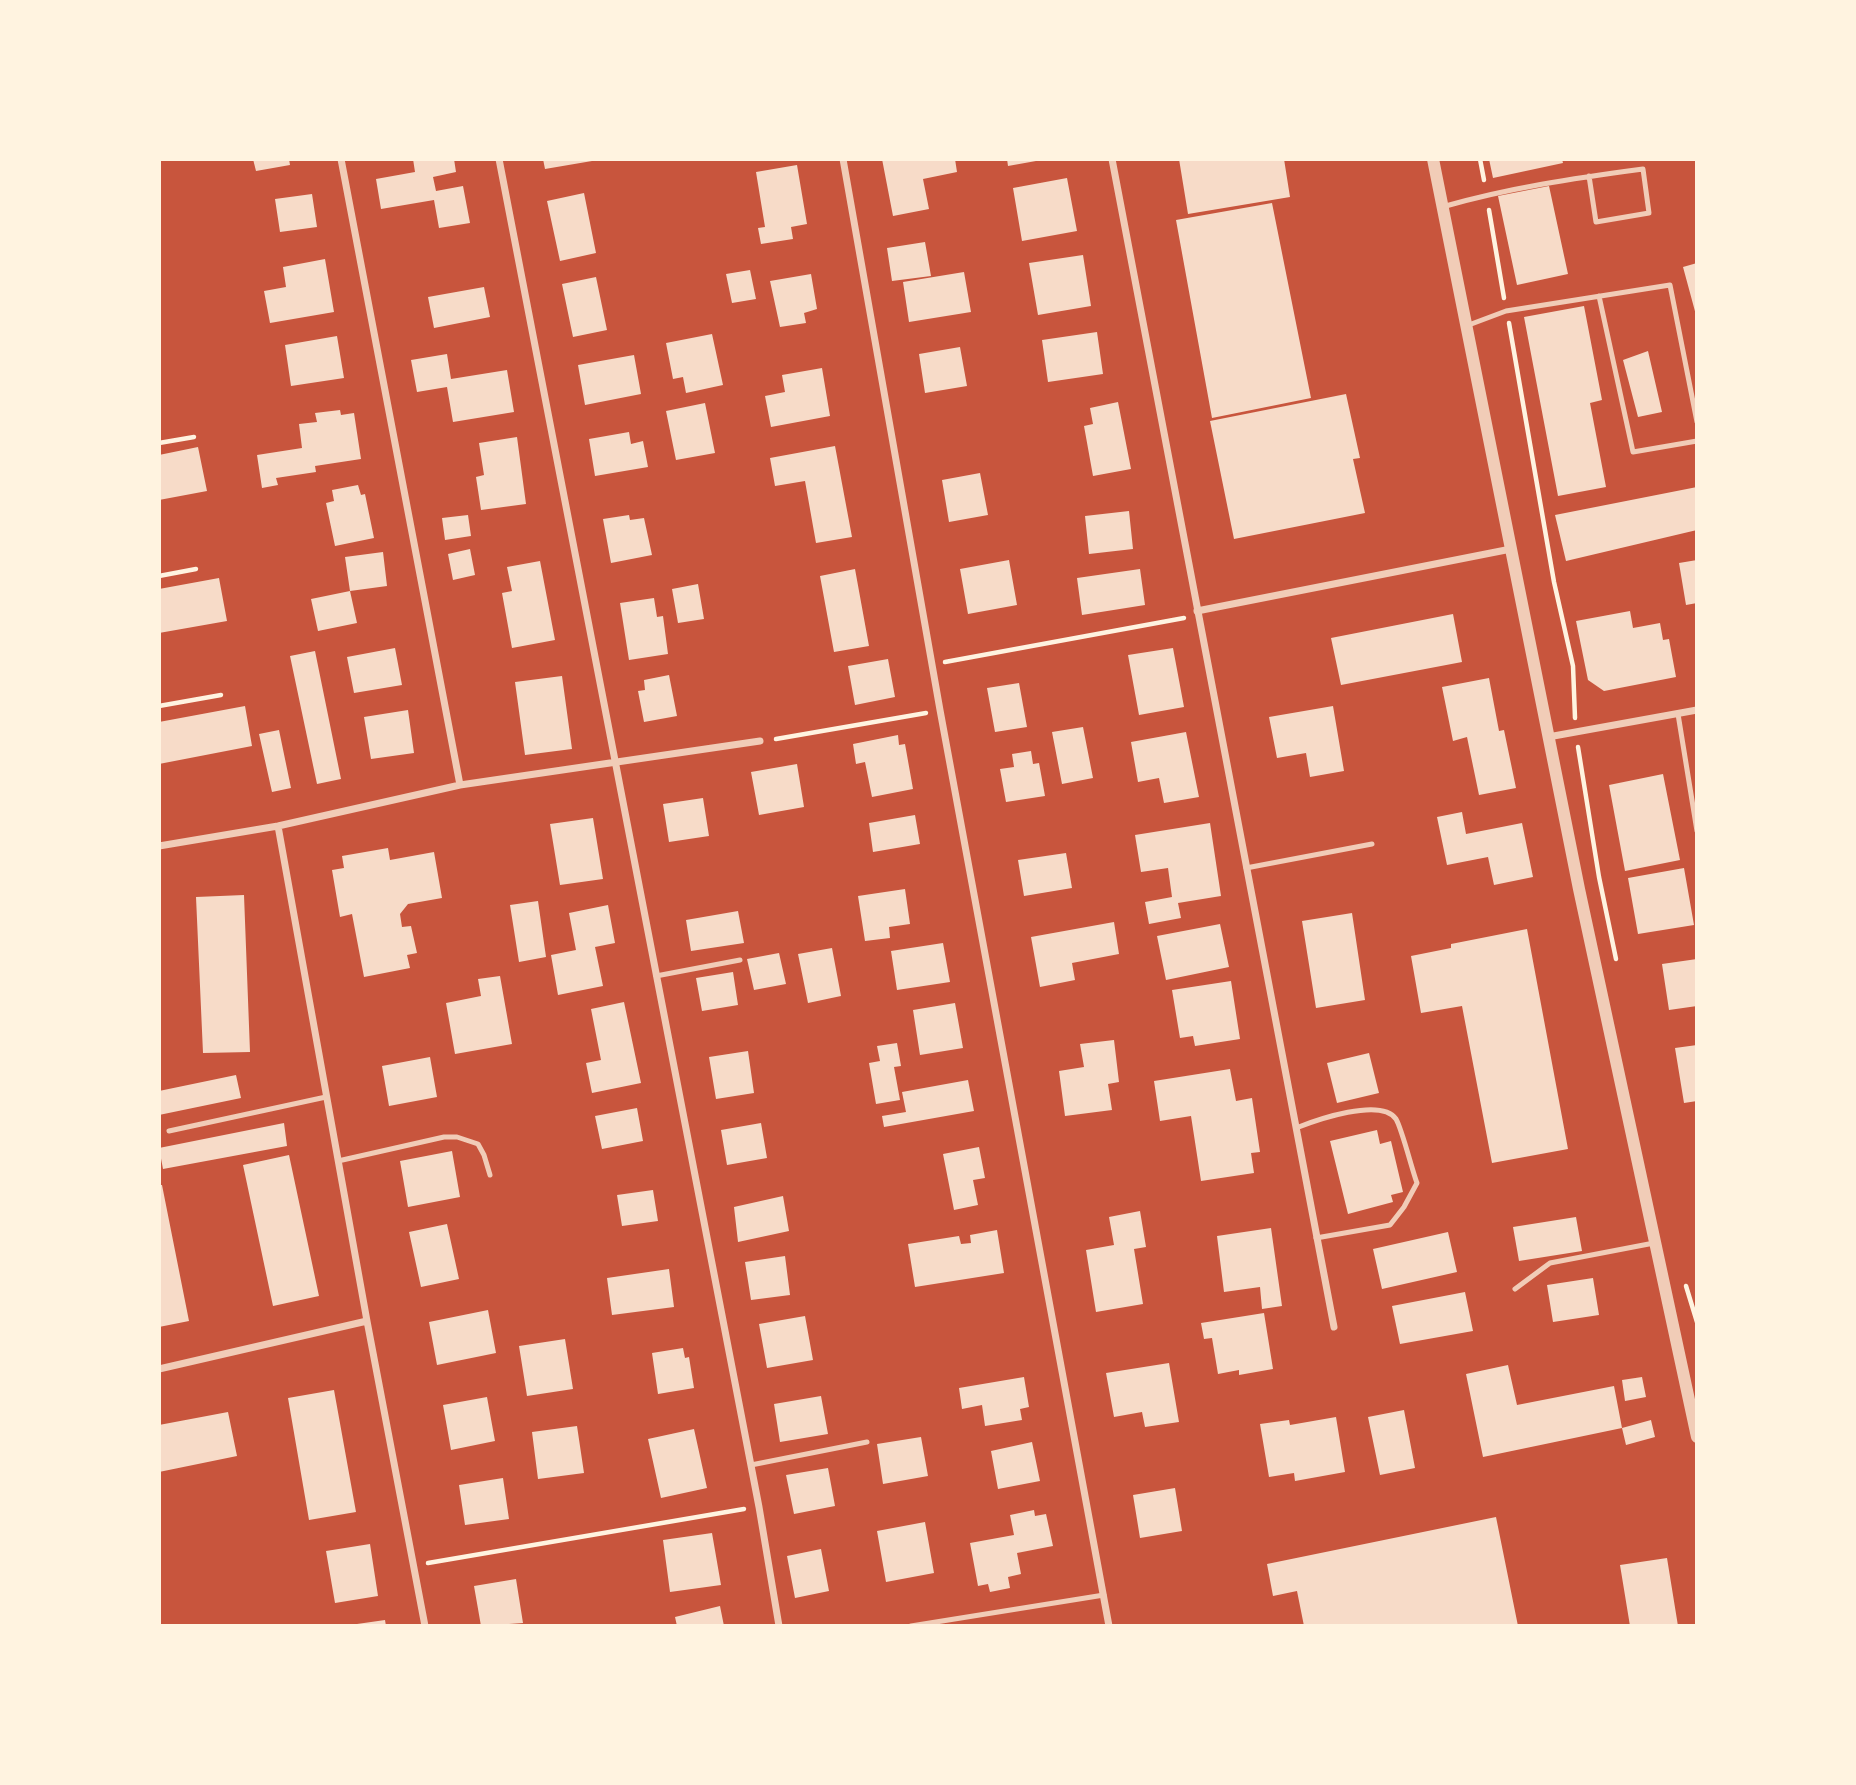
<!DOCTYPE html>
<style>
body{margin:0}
#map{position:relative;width:1856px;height:1785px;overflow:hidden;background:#c8553d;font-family:"Roboto Condensed",sans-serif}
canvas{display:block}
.frame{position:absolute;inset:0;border:161px solid #fff3e0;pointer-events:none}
</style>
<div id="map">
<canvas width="1856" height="1785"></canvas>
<div class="frame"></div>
</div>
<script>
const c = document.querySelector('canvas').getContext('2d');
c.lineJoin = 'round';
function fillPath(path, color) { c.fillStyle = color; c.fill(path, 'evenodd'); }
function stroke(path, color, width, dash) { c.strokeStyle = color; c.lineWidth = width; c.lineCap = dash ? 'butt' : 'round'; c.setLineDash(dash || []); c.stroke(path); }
fillPath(new Path2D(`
 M253 159H289L290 165 256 171Z
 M413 159H454L456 172 433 177 436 191 463 186 470 223 439 228 434 200 381 209 376 179 415 172Z
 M543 159H592V161L545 169Z
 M882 159H955L957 172 923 179 929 209 893 216Z
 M1007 159H1036V161L1008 166Z
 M1179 159H1284L1290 197 1188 214Z
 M1489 159H1562L1563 163 1493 178Z
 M797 165 807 224 791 227 793 239 761 244 758 228 765 227 756 172Z
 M1067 178 1077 231 1022 241 1013 188Z
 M1549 186 1568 274 1517 285 1498 196Z
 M584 193 596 253 560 261 547 201Z
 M312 194 317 227 280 232 275 199Z
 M1272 203 1311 398 1212 418 1176 220Z
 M925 242 931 276 892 281 887 248Z
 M1083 255 1091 306 1038 315 1029 263Z
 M325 259 334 312 270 323 264 291 286 287 283 267Z
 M1697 263V315H1696L1683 267Z
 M750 270 756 299 732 303 726 274Z
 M964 272 971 312 909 322 903 282Z
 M811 274 817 309 804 313 806 323 780 327 770 281Z
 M596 277 607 330 573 337 562 284Z
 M484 287 490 317 434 328 428 297Z
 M1584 306 1602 400 1590 403 1606 487 1558 496 1524 317Z
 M1097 332 1103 374 1048 382 1042 340Z
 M712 334 723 385 686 393 683 377 673 379 666 343Z
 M337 336 344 378 291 386 285 345Z
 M960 347 967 386 925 393 919 354Z
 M1648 351 1662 412 1638 417 1623 360Z
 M447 354 451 379 507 370 514 412 453 422 447 387 417 392 411 360Z
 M634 355 641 394 585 405 578 365Z
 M822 368 830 416 771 427 765 396 785 392 782 375Z
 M1346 394 1360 458 1353 459 1365 513 1234 539 1210 421Z
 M1118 402 1131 469 1093 476 1084 426 1093 424 1090 408Z
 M705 403 715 453 676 460 666 411Z
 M340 410 341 415 354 413 361 459 315 466 316 472 276 478 278 485 262 488 257 455 302 448 299 424 317 422 315 413Z
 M629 432 631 444 643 441 648 467 595 476 589 439Z
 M517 437 526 504 481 510 476 477 484 475 479 443Z
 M835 446 852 537 816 543 805 481 775 486 770 458Z
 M198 447 207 491 159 500V455Z
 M980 473 988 515 949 522 942 480Z
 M358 485 361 495 365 494 374 538 335 546 326 503 334 501 332 490Z
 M1697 487V530L1566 561 1555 515Z
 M1129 511 1133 549 1089 554 1085 516Z
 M468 515 471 536 445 540 442 518Z
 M629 515 630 520 644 518 652 555 611 563 603 519Z
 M470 549 475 575 453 580 448 554Z
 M383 552 387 586 350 591 345 557Z
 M1009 560 1017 605 968 614 960 569Z
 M1697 560V603L1686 605 1679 563Z
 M540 561 555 640 512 648 502 593 512 591 507 567Z
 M855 569 869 646 834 652 820 576Z
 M1140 569 1145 605 1082 615 1077 578Z
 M219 578 227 621 159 633V589Z
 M698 584 704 619 678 623 672 589Z
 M350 591 357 623 318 631 311 599Z
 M654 598 657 617 663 616 668 654 629 660 620 603Z
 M1630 611 1633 628 1660 623 1663 640 1669 639 1676 677 1604 691 1588 680 1576 621Z
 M1453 614 1462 662 1341 685 1331 638Z
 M395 648 402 685 354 693 347 657Z
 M1173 648 1184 707 1139 715 1128 655Z
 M315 651 341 779 317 784 290 656Z
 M888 659 895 697 855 705 848 666Z
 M669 675 677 716 644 722 638 691 645 690 644 680Z
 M562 676 572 749 525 755 515 682Z
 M1489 678 1499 731 1504 730 1516 788 1479 795 1467 737 1453 741 1442 687Z
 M1019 683 1027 727 995 732 987 688Z
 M245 706 252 746 159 764V722Z
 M1333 706 1344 771 1310 777 1306 753 1277 758 1269 717Z
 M408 710 414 753 371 759 364 717Z
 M1083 727 1093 778 1062 784 1052 732Z
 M279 730 291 788 272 792 259 734Z
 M1186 732 1199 797 1164 803 1159 778 1138 782 1131 742Z
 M898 735 899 745 905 744 913 789 872 797 865 762 856 764 853 744Z
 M1031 751 1033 764 1039 763 1045 796 1006 802 1000 769 1014 767 1012 754Z
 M797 764 804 807 759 815 751 772Z
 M1663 774 1680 860 1625 871 1609 785Z
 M703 798 709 836 669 842 663 804Z
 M1462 812 1466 834 1522 823 1533 877 1494 885 1488 857 1447 865 1437 817Z
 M915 815 920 844 873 852 869 823Z
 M593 818 603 879 560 885 550 824Z
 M1210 823 1221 896 1178 903 1181 918 1149 924 1145 902 1172 897 1168 868 1141 872 1135 835Z
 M388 848 390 860 434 852 442 898 408 904 400 914 402 927 411 926 417 953 407 955 410 968 364 977 352 914 340 917 332 870 344 868 342 856Z
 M1066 853 1072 888 1024 896 1018 860Z
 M1684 868 1694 925 1638 934 1628 878Z
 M905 889 910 924 889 927 890 938 865 941 858 896Z
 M244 895 250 1052 203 1053 196 897Z
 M538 901 546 957 519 962 510 905Z
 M608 905 615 943 595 947 603 986 558 995 551 955 576 950 569 913Z
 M738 911 744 943 691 951 686 920Z
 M1352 913 1365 1000 1316 1008 1302 921Z
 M1114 922 1119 954 1072 963 1075 980 1040 987 1031 937Z
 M1220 924 1229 967 1166 980 1157 936Z
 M1527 929 1568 1149 1492 1163 1462 1006 1421 1013 1411 956 1451 948V944Z
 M943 943 950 982 897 990 891 951Z
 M832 948 841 996 808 1003 798 954Z
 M779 953 786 984 754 990 747 959Z
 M1697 959V1006L1669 1010 1662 964Z
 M733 972 738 1005 702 1011 696 978Z
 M500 976 512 1044 455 1054 446 1003 481 996 478 979Z
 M1231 981 1240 1039 1195 1046 1193 1036 1180 1038 1172 990Z
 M624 1002 641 1083 592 1093 586 1063 601 1060 591 1009Z
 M955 1003 963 1048 920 1055 913 1010Z
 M1114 1040 1119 1082 1108 1084 1112 1110 1065 1116 1059 1071 1084 1067 1080 1044Z
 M897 1043 901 1066 894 1067 900 1100 876 1104 869 1063 880 1061 877 1046Z
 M1697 1045V1101L1684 1103 1675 1048Z
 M748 1051 754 1093 716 1099 709 1057Z
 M1369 1053 1379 1093 1337 1103 1327 1063Z
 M430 1057 437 1097 389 1106 382 1066Z
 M1230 1069 1236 1101 1252 1098 1260 1152 1251 1153 1254 1173 1201 1181 1191 1116 1160 1121 1154 1081Z
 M236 1075 241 1098 159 1115V1091Z
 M968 1080 974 1111 884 1127 882 1116 906 1112 902 1092Z
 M637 1108 643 1141 602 1149 595 1116Z
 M284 1123 287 1146 163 1169 159 1148Z
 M761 1123 767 1158 727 1165 721 1130Z
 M1377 1130 1380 1144 1391 1141 1403 1192 1391 1195 1393 1202 1348 1214 1330 1141Z
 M979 1147 985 1178 973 1180 978 1205 954 1210 943 1154Z
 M452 1151 460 1197 408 1207 400 1161Z
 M289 1155 319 1296 273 1306 243 1165Z
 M159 1185H162L189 1321 159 1327Z
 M653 1190 658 1221 622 1226 617 1195Z
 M783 1196 789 1231 738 1242 734 1207Z
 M1140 1211 1146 1247 1134 1249 1143 1304 1096 1312 1086 1250 1114 1245 1109 1217Z
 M1576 1217 1582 1251 1519 1261 1513 1227Z
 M447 1224 459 1279 421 1287 409 1232Z
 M1271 1228 1282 1306 1262 1309 1260 1287 1224 1292 1217 1236Z
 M997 1230 1004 1273 915 1287 908 1244 959 1236 961 1244 971 1243 970 1235Z
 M1448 1232 1457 1272 1382 1289 1373 1249Z
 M785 1256 790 1295 751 1300 745 1262Z
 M669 1269 674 1307 612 1315 607 1278Z
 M1593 1278 1599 1315 1553 1322 1547 1285Z
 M1465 1292 1473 1331 1400 1344 1392 1306Z
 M488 1310 496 1353 437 1365 429 1322Z
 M1264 1313 1273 1369 1239 1375V1370L1218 1374 1212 1338 1204 1339 1201 1323Z
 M805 1316 813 1360 767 1368 759 1324Z
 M565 1339 573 1389 527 1396 519 1346Z
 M683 1348 685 1358 689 1357 694 1388 658 1394 652 1353Z
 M1169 1363 1179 1422 1145 1427 1142 1412 1114 1417 1106 1373Z
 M1508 1365 1517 1405 1614 1386 1622 1428 1483 1457 1466 1374Z
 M1024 1377 1029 1407 1020 1409 1022 1420 985 1426 982 1405 962 1409 959 1388Z
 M1642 1377 1646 1397 1625 1401 1622 1380Z
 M334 1390 356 1512 309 1520 288 1398Z
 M821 1396 828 1434 780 1442 774 1404Z
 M487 1397 495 1441 451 1450 443 1405Z
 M1404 1410 1415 1468 1380 1475 1368 1417Z
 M228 1412 237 1456 159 1472V1425Z
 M1336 1417 1345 1472 1295 1481 1294 1473 1269 1477 1260 1424 1289 1420 1290 1425Z
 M1651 1420 1655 1437 1626 1445 1622 1428Z
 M577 1426 584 1473 538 1479 532 1432Z
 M694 1429 707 1488 661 1498 648 1439Z
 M921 1437 928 1476 883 1484 877 1444Z
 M1032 1442 1040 1481 998 1489 991 1451Z
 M828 1468 835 1506 794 1514 786 1475Z
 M503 1478 509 1519 465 1525 459 1485Z
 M1175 1488 1182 1531 1140 1538 1133 1495Z
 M1034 1510 1035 1516 1046 1514 1053 1546 1017 1553 1021 1574 1008 1577 1010 1588 990 1592 988 1584 978 1586 970 1543 1014 1535 1010 1515Z
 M1496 1517 1518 1626H1304L1297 1591 1273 1596 1267 1564Z
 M925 1522 934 1573 886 1582 877 1531Z
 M712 1533 721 1585 670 1592 663 1540Z
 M370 1544 378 1596 335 1603 326 1551Z
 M821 1549 829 1591 795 1598 787 1556Z
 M1667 1558 1678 1626H1630L1620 1565Z
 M516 1579 523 1623 481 1626 474 1586Z
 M720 1606 724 1626H677L675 1617Z
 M385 1620 386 1626H357V1624Z`), '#f7dbc8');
stroke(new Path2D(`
 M1480 159 1484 180
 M1489 210 1504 298
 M1509 323 1554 582 1573 666 1575 718
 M159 443 194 437
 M159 576 196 569
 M945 662 1184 618
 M159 706 221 695
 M776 739 926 713
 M1578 747 1599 877 1616 959
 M1686 1286 1697 1322
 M428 1563 744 1509`), '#fff3e0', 4.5);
stroke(new Path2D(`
 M1442 207C1508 188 1575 178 1643 169L1649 213 1596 222 1589 176
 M1599 296 1633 452 1697 441
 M1466 326 1506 311 1670 285 1697 422
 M1678 714 1697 831
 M1246 868 1372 844
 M656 976 740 960
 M1296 1128C1316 1120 1381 1097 1396 1119 1402 1129 1412 1170 1417 1183L1404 1207 1390 1225 1316 1238
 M169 1131 326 1097
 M338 1161 444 1137H457L478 1144 484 1155 490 1175
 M1515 1289 1550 1263 1654 1243
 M751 1465 867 1442
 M911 1626 1104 1595`), '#f1ccb7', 5);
stroke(new Path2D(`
 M341 159 460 785
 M499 159 759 1507 779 1626
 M843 159 940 710 1109 1626
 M1112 159 1334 1327
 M1197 611 1511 549
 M1548 737 1697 710
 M278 826 367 1321 425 1626
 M159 846 278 826 460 785 760 741
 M159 1369 367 1321`), '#f1ccb7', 7);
stroke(new Path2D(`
 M1433 159 1579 889 1697 1437`), '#f1ccb7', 12);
</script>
